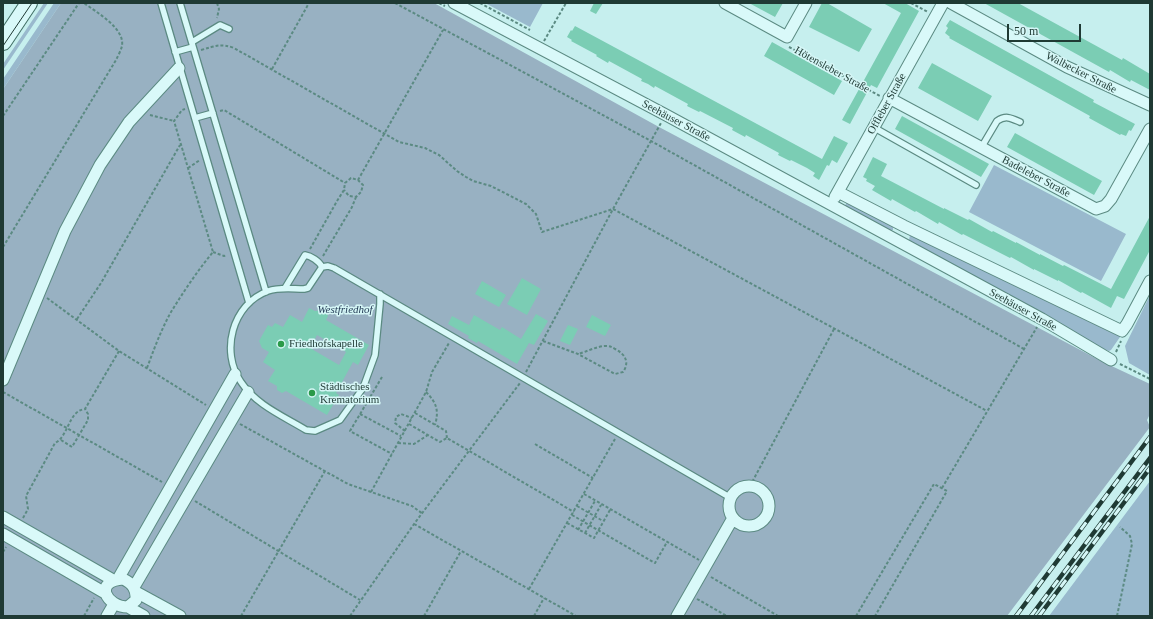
<!DOCTYPE html>
<meta charset="utf-8">
<style>
body{margin:0}
#map{position:relative;width:1153px;height:619px;overflow:hidden;background:#c6efee;font-family:"Times New Roman",serif}
canvas{display:block}
.frame{position:absolute;inset:0;border:4px solid #1f3a34;pointer-events:none}
.scale{position:absolute;left:1007px;top:24px;width:74px;height:18px;box-sizing:border-box;border:2px solid #1f3a34;border-top:0;padding-left:5px;font-size:12px;line-height:14px;white-space:nowrap;color:#1f3a34;-webkit-text-stroke:3px #d5f6f6;paint-order:stroke}
</style>
<div id="map">
<canvas width="1153" height="619"></canvas>
<div class="frame"></div>
<div class="scale">50 m</div>
</div>
<script>
const c = document.querySelector('canvas').getContext('2d');
c.lineJoin = 'round';
function fillPath(path, color) { c.fillStyle = color; c.fill(path, 'evenodd'); }
function stroke(path, color, width, dash) { c.strokeStyle = color; c.lineWidth = width; c.lineCap = dash ? 'butt' : 'round'; c.setLineDash(dash || []); c.stroke(path); }
function drawText(font, color, halo, rows, align = 'center') {
  c.font = font + ' "Times New Roman",serif'; c.lineWidth = 3; c.setLineDash([]); c.textBaseline = 'middle'; c.strokeStyle = halo; c.fillStyle = color; for (const [text, x, y, turn = 0] of rows) {
    c.save(); c.translate(x, y); c.rotate((+turn || 0) * Math.PI / 180); c.textAlign = isNaN(turn) ? turn : align; if (halo) c.strokeText(text, 0, 0); c.fillText(text, 0, 0); c.restore();
  }
}
fillPath(new Path2D(`
 M44 3H48L3 70V64Z
 M54 3H61L3 89V79Z
 M485 3H543L530 27Z
 M994 165 1126 234 1101 281 969 212Z
 M847 201 893 225V230H889L845 206Z
 M910 235H913L1119 334 1120 337 1111 350 1109 351 1104 349 909 240Z
 M1150 295V375L1129 363 1125 346Z
 M1150 481V616H1049Z`), '#99b9cd');
fillPath(new Path2D(`
 M61 3H434L659 127 1103 362 1150 384V414L1147 420 1150 427 1007 616H3V89Z`), '#98b1c2');
fillPath(new Path2D(`
 M594 3H603L596 14 590 11Z
 M749 3H783L775 17Z
 M822 3H827L872 29 859 52 809 27Z
 M883 3H905L919 11 877 88 871 85 850 124 842 120 901 13Z
 M984 3H1018L1122 60 1123 58 1150 74V90L1131 80 1130 82 1110 70 1109 72Z
 M950 20 1094 100 1093 102 1135 124 1131 131 1129 130 1126 136 1121 134 1120 135 1089 118 1090 116 949 38 950 37 945 33 948 28 946 26Z
 M575 26 822 159 834 136 848 143 837 163 832 160 829 166 827 165 819 180 813 176 815 173 807 168 791 160 790 161 778 155 779 153 746 135 745 137 732 130 733 128 700 111 699 112 687 106 688 104 655 86 654 88 648 84 641 81 642 79 609 61 608 63 596 56 597 55 571 41 572 40 567 37 571 30 572 31Z
 M772 42 842 81 834 95 764 56Z
 M932 63 992 96 978 121 918 88Z
 M902 116 989 164 981 177 895 129Z
 M1015 133 1102 181 1094 195 1007 147Z
 M873 157 887 164 881 176 944 209V208L968 220 969 219 992 232 993 231 1016 243V242L1040 255V254L1063 266 1064 265 1111 289 1150 216V250L1124 299 1117 296 1111 308 1082 292 1081 293 1058 280V281L1034 269V270L1011 257 1010 258 963 234 962 235 939 222 938 224 916 211 915 212 892 199 891 201 872 190 875 186 866 181 867 179 863 177Z
 M522 278 541 289 527 315 507 304Z
 M482 281 506 295 499 307 475 294Z
 M309 308 315 311 323 310 327 313 328 316 326 320 369 345 358 365 353 362 336 393 339 395 327 415 286 391 282 393 277 390V386L268 381 275 370 263 362 269 352 262 348 259 341 268 325 272 327 275 323 283 327 290 315 302 322ZM317 335 346 352 339 365 310 348Z
 M536 314 548 321 534 345 529 343 517 364 478 341 477 343 468 338 469 336 448 324 452 316 469 325 474 315 500 330 502 327 521 339Z
 M592 315 611 325 605 336 586 327Z
 M568 325 578 329 570 345 560 341Z`), '#7bcdb4');
const lane = new Path2D(`
 M161 3 249 303
 M180 3 266 292
 M192 42 220 25 229 29
 M175 52 193 47
 M195 118 213 113
 M873 127 976 185
 M981 148 997 121C1006 115 1011 118 1020 122
 M322 267 328 266 334 268 731 498
 M285 288 305 255C311 256 319 261 322 267L308 288 304 289C292 289 280 287 268 291 232 304 220 352 241 382 256 405 283 416 306 430L315 431 340 420 363 388 375 355 380 304V294`);
const street = new Path2D(`
 M454 3 666 115 1042 319 1111 360
 M725 3 787 37 806 3
 M951 3 1067 67 1150 105
 M889 98 1096 209 1105 206 1111 199 1150 129
 M838 192 904 226 1122 331 1127 324 1150 281
 M835 197 943 3
 M3 380 65 231 100 165 129 122 179 68
 M729 506a20 20 0 1 1 40 0a20 20 0 1 1-40 0Z
 M3 517 113 580
 M3 534 105 593
 M118 579 235 374
 M123 579C132 583 137 589 136 600L128 607C106 607 93 581 123 579Z
 M134 587 248 392
 M136 592 180 616
 M128 607 144 616
 M107 616 114 604
 M677 616 733 518`);
const secondary = new Path2D(`
 M3 42 29 3`);
stroke(lane, '#5b8a82', 8);
stroke(street, '#5b8a82', 13);
stroke(secondary, '#3e6c62', 18);
stroke(new Path2D(`
 M217 3 219 9 217 18
 M395 3 651 141 1024 349
 M439 3 445 6
 M480 3 530 30
 M911 3 928 12
 M544 41 566 3
 M789 47 880 96
 M201 50C215 46 221 43 234 48L399 142 425 148 439 155 457 171 466 177 473 181 491 186 526 204 536 214 542 232 613 209 987 411
 M272 69 309 3
 M220 111 224 110 345 183
 M150 115 174 121
 M3 116 79 3
 M188 168 200 160
 M358 180 443 30
 M3 247 116 60C118 56 121 50 122 46 125 28 96 12 84 3
 M310 249 337 201 344 190 345 183 351 178 358 180 363 185 361 192 356 197 349 196 344 190
 M213 252 224 256 227 255
 M323 256 352 207 356 197
 M47 298 119 351 206 405
 M77 319 101 283 180 145
 M543 341 578 354 615 374 623 372C630 362 625 354 615 349 612 347 610 346 606 346 597 346 586 352 578 354
 M1116 352 1121 341
 M1120 364 1150 379
 M147 368C154 349 161 330 171 312 184 291 198 270 213 252L174 121 182 110 185 109
 M526 372 613 209 661 123
 M382 377 350 431 392 454
 M3 392 162 482
 M426 392C437 403 439 411 435 425
 M415 413 446 431 447 438
 M360 414 401 436
 M240 424 348 484 412 506 423 514
 M409 424 440 442 447 438 574 512
 M405 431 395 423 396 417 401 414 412 418
 M61 440 72 447 88 420V414L85 409
 M398 443 414 444 428 435
 M535 444 593 478
 M750 486 834 329
 M942 488 1037 327
 M371 492 426 392 432 372 449 343
 M584 494 699 560
 M195 501 360 600
 M577 506 603 521
 M572 515 655 563 667 542
 M23 518 28 509 26 496 55 443C69 436 68 411 85 409L119 351
 M567 523 594 538 610 510
 M414 524 576 616
 M578 530 595 501
 M585 533 601 505
 M3 552 6 547
 M711 577 778 616
 M529 589 615 439
 M697 599 727 616
 M84 616 94 598
 M241 616 325 471
 M350 616 414 524 520 383
 M424 616 461 551
 M534 616 544 598
 M856 616 934 484 947 491 875 616
 M1117 616 1132 544 1130 536 1120 527`), '#5b8a82', 2, [3, 2]);
stroke(lane, '#d9f9f9', 5.5);
stroke(street, '#d9f9f9', 11);
stroke(secondary, '#d9f9f9', 16);
stroke(new Path2D(`
 M3 46 32 3`), '#1f3a34', 1);
const rail = new Path2D(`
 M1016 616 1150 437
 M1031 616 1150 458
 M1039 616 1150 468`);
stroke(rail, '#1f3a34', 4.5);
stroke(rail, '#d5f6f6', 3, [9]);
for (const [x, y, r, color] of [
 [281,344,4,"#2a9a49"],
 [312,393,4,"#2a9a49"]
]) { const dot = new Path2D(); dot.arc(x, y, r, 0, 2 * Math.PI); c.fillStyle = color; c.fill(dot); stroke(dot, '#d5f6f6', 1.5); }
drawText('11px', '#1f3a34', '#d5f6f6', [
 ["Hötensleber Straße",832,70,29],
 ["Walbecker Straße",1081,73,27],
 ["Offleber Straße",887,104,-61],
 ["Seehäuser Straße",676,121,28],
 ["Badeleber Straße",1036,177,28],
 ["Seehäuser Straße",1023,310,29]
]);
drawText('italic 11px', '#253d57', '#d5f6f6', [
 ["Westfriedhof",345,310]
]);
drawText('11px', '#1f3a34', '#d5f6f6', [
 ["Friedhofskapelle",289,344],
 ["Städtisches",320,387],
 ["Krematorium",320,400]
], 'left');
</script>
